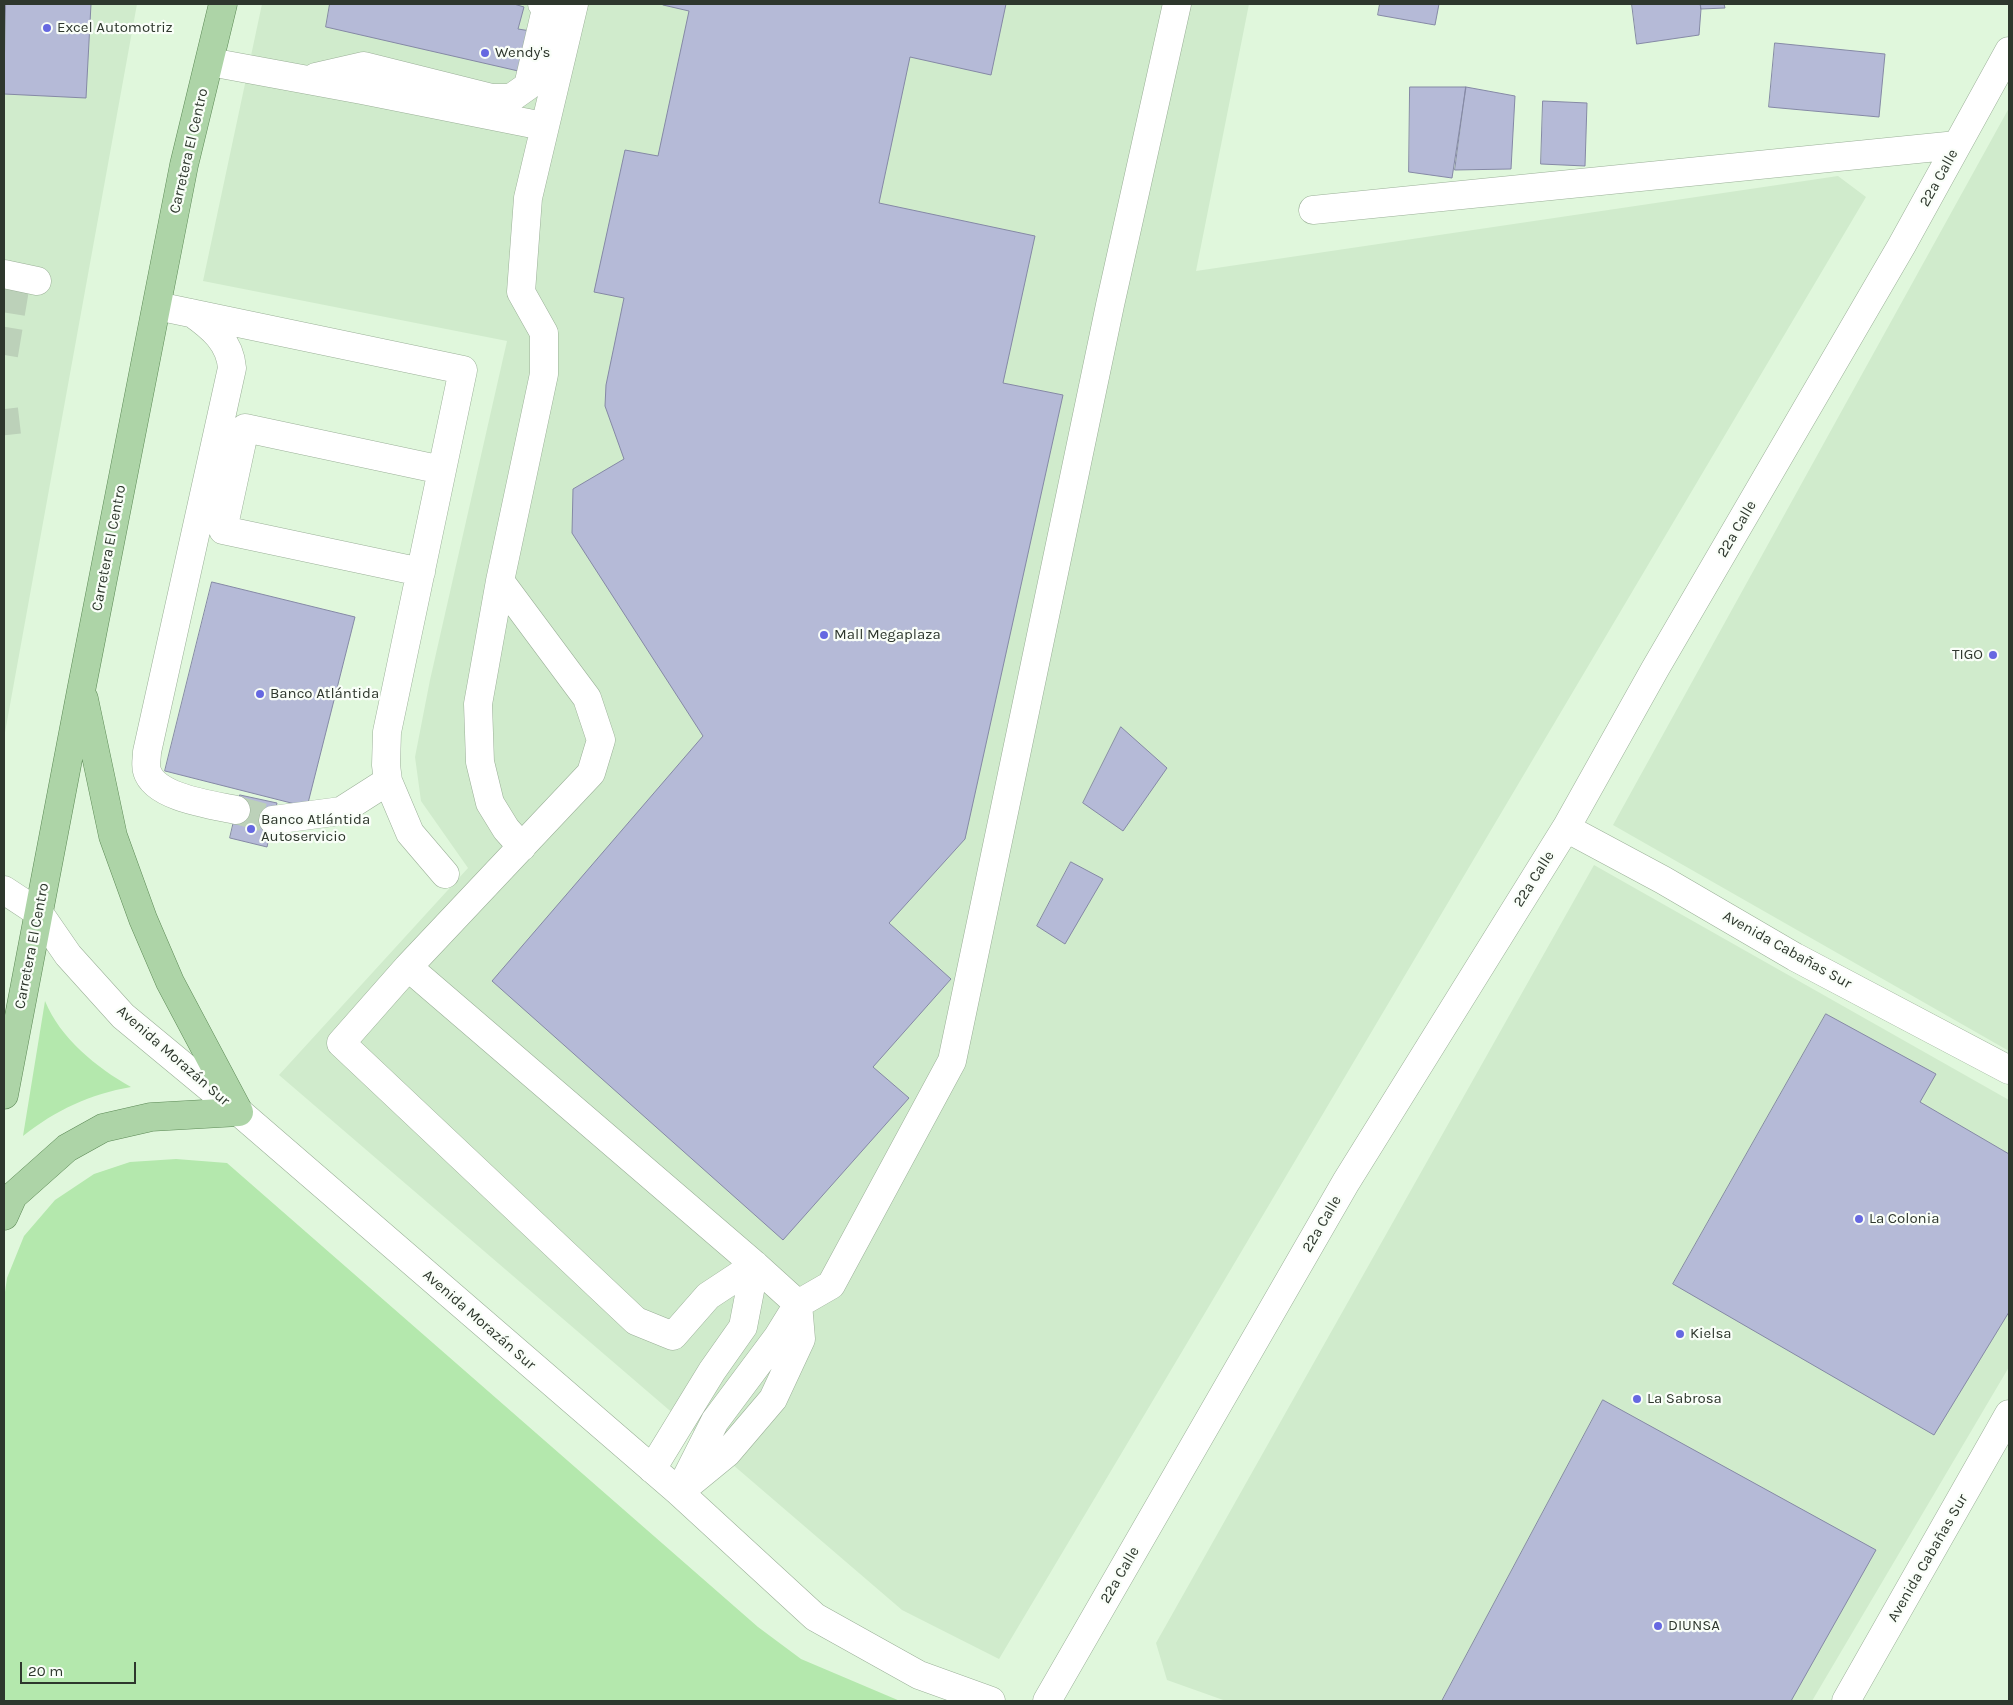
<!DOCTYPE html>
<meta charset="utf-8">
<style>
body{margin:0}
#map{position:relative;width:2013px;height:1705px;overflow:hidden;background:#e0f7dc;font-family:Karla,sans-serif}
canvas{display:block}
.frame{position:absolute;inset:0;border:5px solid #2e372d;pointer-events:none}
.scale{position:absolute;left:20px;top:1662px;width:116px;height:22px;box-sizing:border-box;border:2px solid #2e372d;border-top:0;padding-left:6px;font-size:15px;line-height:18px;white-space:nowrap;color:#2e372d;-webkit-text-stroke:4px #f9fef8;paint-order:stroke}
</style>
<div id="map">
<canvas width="2013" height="1705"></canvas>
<div class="frame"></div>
<div class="scale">20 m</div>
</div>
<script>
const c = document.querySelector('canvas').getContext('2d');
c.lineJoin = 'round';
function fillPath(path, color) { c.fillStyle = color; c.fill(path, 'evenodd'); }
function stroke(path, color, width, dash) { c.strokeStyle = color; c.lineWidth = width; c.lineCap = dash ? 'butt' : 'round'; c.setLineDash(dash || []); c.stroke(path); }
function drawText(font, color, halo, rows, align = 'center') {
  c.font = font + ' Karla,sans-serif'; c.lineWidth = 4.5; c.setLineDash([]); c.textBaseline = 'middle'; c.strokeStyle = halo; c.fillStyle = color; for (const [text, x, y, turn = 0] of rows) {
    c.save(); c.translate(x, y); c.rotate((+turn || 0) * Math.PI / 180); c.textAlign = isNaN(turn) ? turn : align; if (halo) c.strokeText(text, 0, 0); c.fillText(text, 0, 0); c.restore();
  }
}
fillPath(new Path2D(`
 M4 4H137L4 738Z
 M262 4H1249L1196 271 1838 176 1866 197 1202 1318 999 1659 902 1610 279 1075 468 868 421 801 415 757 430 680 507 341 203 281Z
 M2009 108V1051L1613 825Z
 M1594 865 2009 1100V1367L1812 1701H1226L1167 1680 1156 1643Z`), '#d0ebcc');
fillPath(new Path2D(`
 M45 1001C60 1038 97 1068 131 1087 90 1094 56 1110 23 1136Z
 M176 1159 227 1163 758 1627 801 1659 900 1701H4V1299L7 1278 24 1236 55 1200 94 1174 130 1162Z`), '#b4e8ad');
const building = new Path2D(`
 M6 4H91L86 98 4 94Z
 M330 4H514L524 7 518 29 537 32 527 73 326 27Z
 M663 4H1006L991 75 910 57 879 203 1035 236 1003 383 1063 395 965 839 889 923 951 979 873 1067 909 1098 783 1240 492 981 703 736 572 533 573 489 624 459 605 406 606 385 624 298 594 292 625 150 658 156 689 11 663 5Z
 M1380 4H1439L1435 25 1378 15Z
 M1632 4H1700L1701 9 1699 35 1637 44Z
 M1701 4H1724L1725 8 1701 9Z
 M1775 43 1885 54 1879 117 1769 107Z
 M1410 87H1466L1452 178 1409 172Z
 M1466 87 1515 96 1511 169 1455 170Z
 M1543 101 1587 103 1585 166 1541 164Z
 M212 582 355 617 307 807 165 771Z
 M1121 727 1167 768 1123 831 1083 803Z
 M240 795 277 803 267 847 230 838Z
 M1071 862 1103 879 1065 944 1037 926Z
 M1826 1014 1936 1074 1920 1102 2009 1154V1312L1934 1435 1673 1284Z
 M1603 1400 1876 1550 1791 1701H1442Z`);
fillPath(building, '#b5bad7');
stroke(building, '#8589a5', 1);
stroke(new Path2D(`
 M4 355 17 277
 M4 409 7 435
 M236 810 273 820`), '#bcd1b9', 28, [28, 14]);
const minor = new Path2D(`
 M210 62 362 90 543 126
 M316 77 364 66 492 98H511L528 86 546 9 542 4
 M1313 210 1957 145
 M4 274 37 281
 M157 306 463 370 387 732 386 765 388 781 410 833 445 874
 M192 313C212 327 230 342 232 368L147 752C147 758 145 766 147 771 155 798 213 805 236 810
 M421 572 223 530 245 428 442 470
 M500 581 587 698 601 740 591 773 408 967 341 1043 636 1321 673 1336 708 1296 755 1265 743 1327 712 1371 652 1469
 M273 820 341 811 388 781
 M1566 828 1663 880 1795 957 2009 1070
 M522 847 506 829 490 803 480 762 478 704 500 581 544 374V333L521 292 528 198 574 4
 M4 890 39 913 68 955 123 1016 239 1112 679 1492 815 1617 919 1675 991 1701
 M408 967 755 1265 798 1304 801 1339 773 1399 727 1453 688 1485
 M679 1492 715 1421 777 1338 798 1304 831 1285 952 1061 1110 305 1177 4
 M1047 1701 1346 1182 1566 828 1655 669 1902 245 2009 51
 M1846 1701 2009 1414`);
const major = new Path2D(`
 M4 1095 82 686 184 165 223 4
 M4 1216 13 1196 67 1148 103 1128 151 1117 239 1112 170 982 143 919 113 836 84 699`);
stroke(minor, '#9bb098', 29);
stroke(major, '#5d8a57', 29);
stroke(minor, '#fff', 28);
stroke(major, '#add4a7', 28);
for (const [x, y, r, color] of [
 [47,28,5,"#6668e1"],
 [485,53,5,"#6668e1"],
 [824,635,5,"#6668e1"],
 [1993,655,5,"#6668e1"],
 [260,694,5,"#6668e1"],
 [251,829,5,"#6668e1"],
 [1859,1219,5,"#6668e1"],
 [1680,1334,5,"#6668e1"],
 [1637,1399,5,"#6668e1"],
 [1658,1626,5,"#6668e1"]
]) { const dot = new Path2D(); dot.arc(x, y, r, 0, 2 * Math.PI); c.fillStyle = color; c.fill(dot); stroke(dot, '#f9fef8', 2); }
drawText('15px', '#2e372d', '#f9fef8', [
 ["Excel Automotriz",57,28],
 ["Wendy's",495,53],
 ["Mall Megaplaza",834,635],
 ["TIGO",1983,655,"right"],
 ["Banco Atlántida",270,694],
 ["Banco Atlántida",261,820],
 ["Autoservicio",261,837],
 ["La Colonia",1869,1219],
 ["Kielsa",1690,1334],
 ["La Sabrosa",1647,1399],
 ["DIUNSA",1668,1626]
], 'left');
drawText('15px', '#2e372d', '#f9fef8', [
 ["Carretera El Centro",189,151,-77],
 ["22a Calle",1939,178,-61],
 ["22a Calle",1737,529,-60],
 ["Carretera El Centro",109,548,-79],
 ["22a Calle",1534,879,-58],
 ["Carretera El Centro",32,946,-79],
 ["Avenida Cabañas Sur",1787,950,29],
 ["Avenida Morazán Sur",173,1056,41],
 ["22a Calle",1322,1224,-60],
 ["Avenida Morazán Sur",479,1320,41],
 ["Avenida Cabañas Sur",1928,1558,-60],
 ["22a Calle",1120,1575,-60]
]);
</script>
